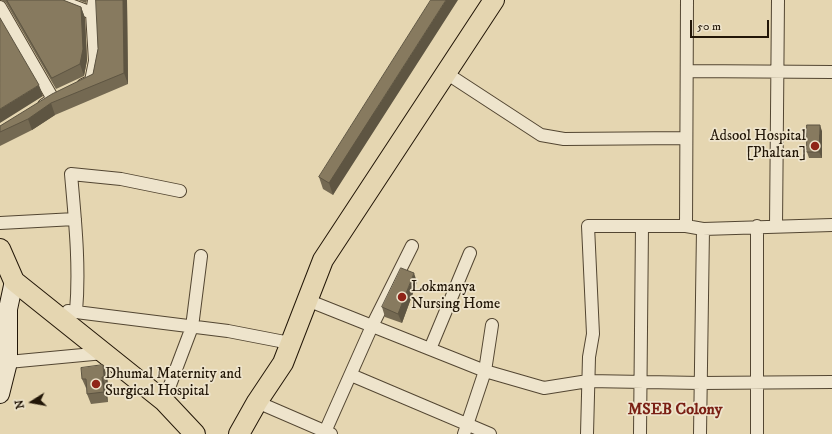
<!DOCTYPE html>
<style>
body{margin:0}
#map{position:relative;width:832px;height:434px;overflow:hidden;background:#e5d6b1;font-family:"IM FELL DW Pica",serif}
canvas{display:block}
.north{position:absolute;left:12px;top:382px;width:40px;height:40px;-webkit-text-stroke:3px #eee4cc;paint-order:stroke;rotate:259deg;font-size:11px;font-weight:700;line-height:16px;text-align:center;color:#221607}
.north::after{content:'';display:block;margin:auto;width:14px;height:18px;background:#221607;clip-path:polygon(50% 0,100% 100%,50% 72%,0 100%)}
.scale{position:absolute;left:690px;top:20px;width:79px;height:18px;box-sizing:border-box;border:2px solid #221607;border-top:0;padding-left:5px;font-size:12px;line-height:14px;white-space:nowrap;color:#221607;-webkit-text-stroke:3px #eee4cc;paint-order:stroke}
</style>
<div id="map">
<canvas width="832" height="434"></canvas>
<div class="north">N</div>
<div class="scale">50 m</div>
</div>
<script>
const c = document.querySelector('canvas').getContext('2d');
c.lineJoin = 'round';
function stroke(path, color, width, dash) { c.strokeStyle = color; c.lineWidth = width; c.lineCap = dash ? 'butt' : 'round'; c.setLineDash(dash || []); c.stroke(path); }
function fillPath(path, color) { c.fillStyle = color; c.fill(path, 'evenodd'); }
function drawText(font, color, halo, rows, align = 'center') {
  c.font = font + ' "IM FELL DW Pica",serif'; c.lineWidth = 3.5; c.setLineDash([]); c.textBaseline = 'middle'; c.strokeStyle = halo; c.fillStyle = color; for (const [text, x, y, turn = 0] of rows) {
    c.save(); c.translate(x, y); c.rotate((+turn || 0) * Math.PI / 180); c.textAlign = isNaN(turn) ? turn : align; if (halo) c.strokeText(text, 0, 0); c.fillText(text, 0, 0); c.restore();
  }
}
const street = new Path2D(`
 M57 0 92 13 95 61 91 81 83 85
 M0 7 53 99 44 105
 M92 13 94 0
 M687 71 832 72
 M446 73 541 135 564 139 685 138
 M0 223 75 219
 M686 226 687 0
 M776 226 778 0
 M307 300 485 371 544 388 588 381 701 383 832 382
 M68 311 228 331 290 343
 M76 312C80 266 75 220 71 174L121 179 180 191
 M430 349 470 253
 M8 362 104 353
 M351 375 490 434
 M164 401 192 327 201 256
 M257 402 331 434
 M324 434 372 326 412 246
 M464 434 485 371 492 325
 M587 434 589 357 593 334 588 226H686L703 229 832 225
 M640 434 642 226
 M700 434 703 229
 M757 434V226`);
const secondary = new Path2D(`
 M0 394 8 362V309L14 281`);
const primary = new Path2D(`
 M0 249 14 281 164 401 195 434
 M239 434 257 402 283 363 323 260 494 0`);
stroke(street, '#534632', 14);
stroke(secondary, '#221607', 20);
stroke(primary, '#221607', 22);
stroke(street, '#eee4cc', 12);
stroke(secondary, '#eee4cc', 18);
stroke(primary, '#e5d6b1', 20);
fillPath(new Path2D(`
 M1 0H63L81 7 85 18 87 60 84 76 56 89 6 3Z
 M78 0H87L86 3Z
 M96 0H127L128 84 55 115 32 130 0 146V126L93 74 98 49Z
 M431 0 333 195 323 189 319 177Z
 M822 131V158H809L807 152Z
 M417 282 402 323 385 317 382 307Z
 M107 375 108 386H106L108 402 91 404 87 394V388H86L82 379Z`), '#746952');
fillPath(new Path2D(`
 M123 0H127L128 84 124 73Z
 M446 0H458L333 195 329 183Z
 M81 7 85 18 87 60 84 76 80 64Z
 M39 85 43 96 0 123V109Z
 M51 103 55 115 32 130 28 119Z
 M820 125 822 131V158L819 152Z
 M414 273 417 282 402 323 398 314Z
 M103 365 107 375 108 386 104 377Z
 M102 377 106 386 108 402 104 392Z`), '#5e5542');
const building = new Path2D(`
 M7 0H63L81 7 83 49 80 64 52 78Z
 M96 0H123L124 73 51 103 28 119 0 132V126L52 94 93 74 98 49Z
 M431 0H446L329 183 319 177Z
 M0 18 39 85 0 109Z
 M807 125H820L819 152H807Z
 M401 268 414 273 398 314 382 307Z
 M103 365 104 377H102L104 392 87 394 86 379H82L81 368Z`);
fillPath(building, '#877a5f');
stroke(building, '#5e5542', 1);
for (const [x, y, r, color] of [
 [815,146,5,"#8f2418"],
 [402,297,5,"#8f2418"],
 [96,384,5,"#8f2418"]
]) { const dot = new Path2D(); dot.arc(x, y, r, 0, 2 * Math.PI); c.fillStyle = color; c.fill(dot); stroke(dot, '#eee4cc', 1.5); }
drawText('15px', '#221607', '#eee4cc', [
 ["Adsool Hospital",806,137,"right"],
 ["[Phaltan]",806,154,"right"],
 ["Lokmanya",411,288],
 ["Nursing Home",411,305],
 ["Dhumal Maternity and",105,375],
 ["Surgical Hospital",105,392]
], 'left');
drawText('bold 16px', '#7a1f14', '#eee4cc', [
 ["MSEB Colony",675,411]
]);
</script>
